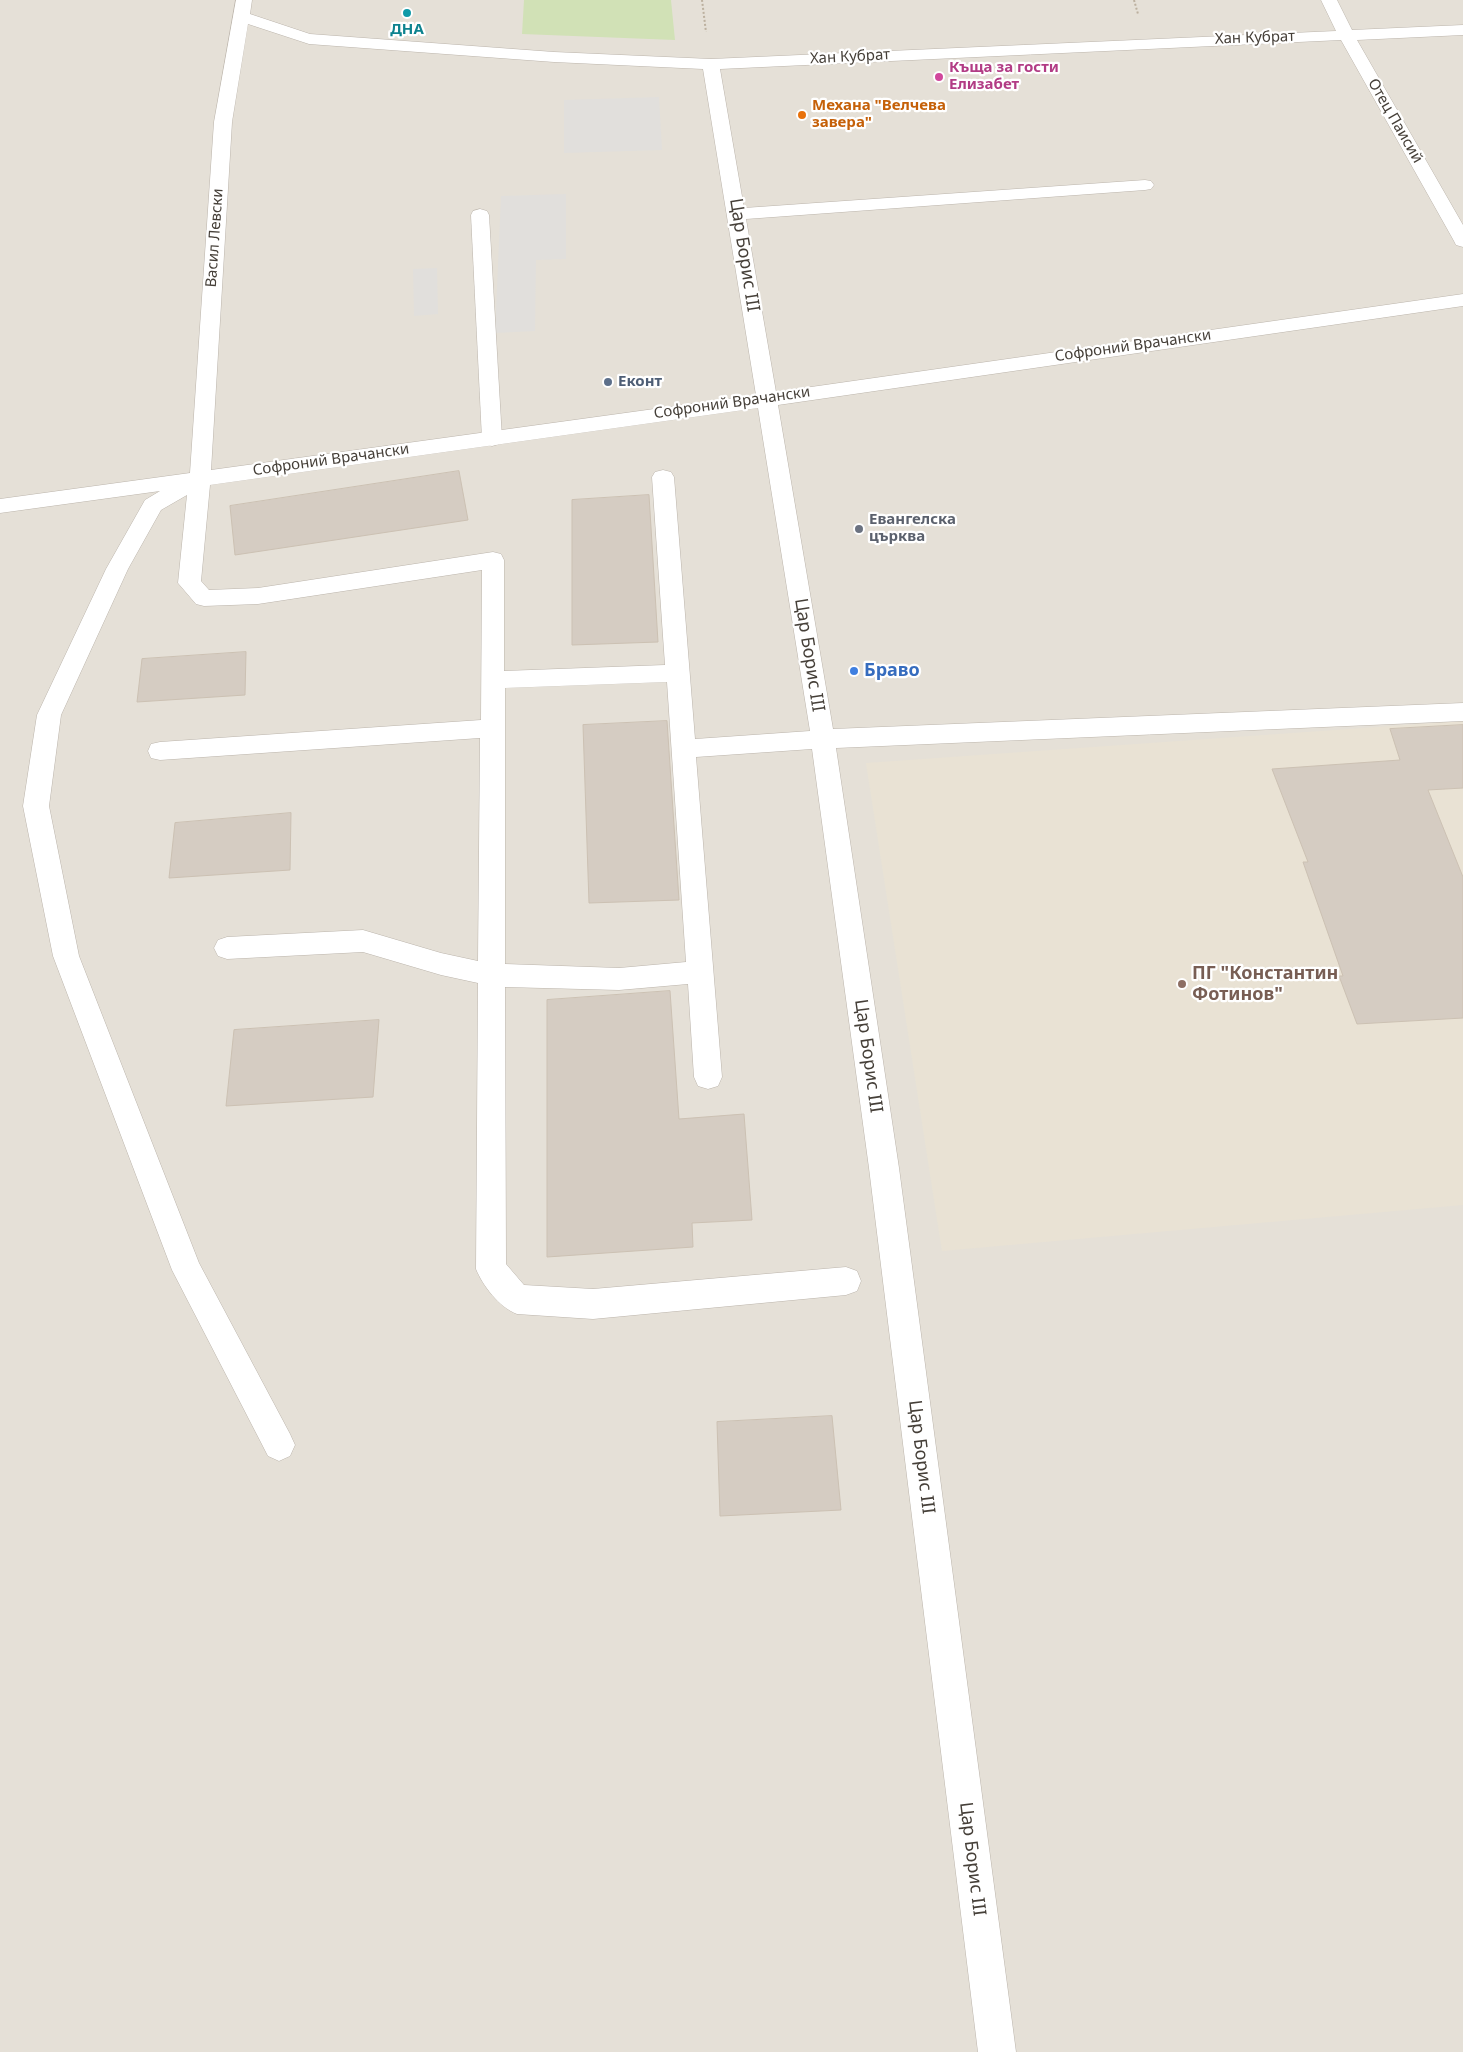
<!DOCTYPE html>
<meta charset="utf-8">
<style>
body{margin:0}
canvas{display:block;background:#f2eee8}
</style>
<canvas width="1463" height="2052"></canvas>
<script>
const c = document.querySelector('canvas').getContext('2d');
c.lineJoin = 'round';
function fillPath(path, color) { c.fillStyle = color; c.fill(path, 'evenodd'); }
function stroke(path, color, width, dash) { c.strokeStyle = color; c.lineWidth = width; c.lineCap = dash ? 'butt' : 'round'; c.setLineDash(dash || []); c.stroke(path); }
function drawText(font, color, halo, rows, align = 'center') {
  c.font = font + ' "Noto Sans",sans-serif'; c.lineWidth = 4.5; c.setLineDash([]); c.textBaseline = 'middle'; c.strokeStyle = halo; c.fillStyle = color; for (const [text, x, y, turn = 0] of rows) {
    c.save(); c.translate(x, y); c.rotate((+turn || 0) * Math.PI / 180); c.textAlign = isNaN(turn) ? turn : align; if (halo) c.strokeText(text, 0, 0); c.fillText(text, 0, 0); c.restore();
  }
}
fillPath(new Path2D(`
 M0 0H1463V2052H0Z`), '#e5e0d7');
fillPath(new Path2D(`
 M1463 721V1205L942 1251 866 763Z`), '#e9e2d4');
fillPath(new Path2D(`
 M524 0H671L675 40 522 34Z`), '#d1e1b6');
fillPath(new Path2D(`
 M659 97 662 150 564 153V100Z
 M566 194V259L536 260 535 331 495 333 501 196Z
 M437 268 438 314 414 316 413 269Z`), '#e1dfdc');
const building = new Path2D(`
 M459 471 468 520 235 555 230 506Z
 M649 495 658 642 572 645V500Z
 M246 652 245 695 137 702 142 659Z
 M667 721 679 900 589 903 583 725Z
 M1463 725V788L1428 790 1463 877V1018L1357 1024 1339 976H1343L1303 862H1308L1272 769 1400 760 1390 729Z
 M291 813 290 870 169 878 175 823Z
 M670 991 679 1119 744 1114 752 1220 692 1223 693 1247 547 1257V1000Z
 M379 1020 373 1097 226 1106 234 1030Z
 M832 1416 841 1510 720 1516 717 1422Z`);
fillPath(building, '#d5ccc2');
stroke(building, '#ccc1b3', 1);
const service = new Path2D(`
 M480 209 487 211 489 215 502 439 499 444 492 446 485 444 482 439 471 215 473 211Z`);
const minor = new Path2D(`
 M236 0H252L250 14 310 34 554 52 711 59 1336 31 1321 0H1337L1352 30 1463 25V35L1357 40 1463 225V247L1456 245 1454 241 1341 40 720 69 744 208 1145 180 1151 181 1154 185 1151 189 1145 190 746 219 776 392 1463 294V306L778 405 833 729 1463 703V721L836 748 899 1168 1016 2052H978L869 1168 812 749 696 757 722 1077 718 1086 708 1089 698 1086 694 1077 688 984 619 990 505 987 506 1264 524 1285 593 1289 846 1267 857 1271 861 1281 857 1291 846 1295 593 1319 517 1314C499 1307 483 1286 476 1269L478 983 441 975 363 952 227 959 218 956 214 948 218 940 227 937 363 930 441 953 478 961 480 738 160 760 151 758 148 751 151 744 160 742 481 720 482 570 258 604 204 606 196 604 178 583 187 495 161 510 128 569 61 715 49 806 79 956 199 1263 290 1434 295 1445 290 1456 279 1461 268 1456 172 1270 53 956 23 806 37 715 106 569 145 500 160 491 0 513V499L190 473 214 122ZM248 24 309 44 554 62 703 69 756 395 211 470 232 122ZM758 408 810 731 695 739 674 477 671 472 663 470 655 472 652 477 665 665 504 671V560L501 554 493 552 258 588 209 590 201 581 210 485ZM667 682 686 962 619 968 505 964V688Z`);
stroke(service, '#bcb5ac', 1);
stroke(minor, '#bcb5ac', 1);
stroke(new Path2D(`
 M702 0 706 32
 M1134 0 1138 14`), '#bcb09f', 2, [2, 2]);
fillPath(service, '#fff');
fillPath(minor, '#fff');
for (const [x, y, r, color] of [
 [407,13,5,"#0f9aa8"],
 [939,77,5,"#d1479c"],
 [802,115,5,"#e8710a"],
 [608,382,5,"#5c6f8a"],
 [859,529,5,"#6b7280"],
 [854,671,5,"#3f7fe0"],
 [1182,984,5,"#8d6e63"]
]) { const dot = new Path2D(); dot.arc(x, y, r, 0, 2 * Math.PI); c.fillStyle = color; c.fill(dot); stroke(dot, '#fff', 2); }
drawText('bold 15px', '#0d838f', '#fff', [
 ["ДНА",407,30]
]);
drawText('15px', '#453f38', '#fff', [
 ["Хан Кубрат",1255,38,-2],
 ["Хан Кубрат",850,57,-3],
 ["Отец Паисий",1395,121,60],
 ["Васил Левски",215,238,-86],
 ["Софроний Врачански",1133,346,-8],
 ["Софроний Врачански",732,403,-8],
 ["Софроний Врачански",331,460,-8]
]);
drawText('bold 15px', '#b23c85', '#fff', [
 ["Къща за гости",949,68],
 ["Елизабет",949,85]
], 'left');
drawText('bold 15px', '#c56008', '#fff', [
 ["Механа \"Велчева",812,106],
 ["завера\"",812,123]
], 'left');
drawText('bold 15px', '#4e5e75', '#fff', [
 ["Еконт",618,382]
], 'left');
drawText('bold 15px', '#5b616d', '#fff', [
 ["Евангелска",869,520],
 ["църква",869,537]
], 'left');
drawText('18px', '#453f38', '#fff', [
 ["Цар Борис III",744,255,81],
 ["Цар Борис III",809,655,81],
 ["Цар Борис III",868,1056,82],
 ["Цар Борис III",921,1457,83],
 ["Цар Борис III",972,1859,83]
]);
drawText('bold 18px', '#366cbe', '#fff', [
 ["Браво",864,671]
], 'left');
drawText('bold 18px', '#785e54', '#fff', [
 ["ПГ \"Константин",1192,974],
 ["Фотинов\"",1192,995]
], 'left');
</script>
